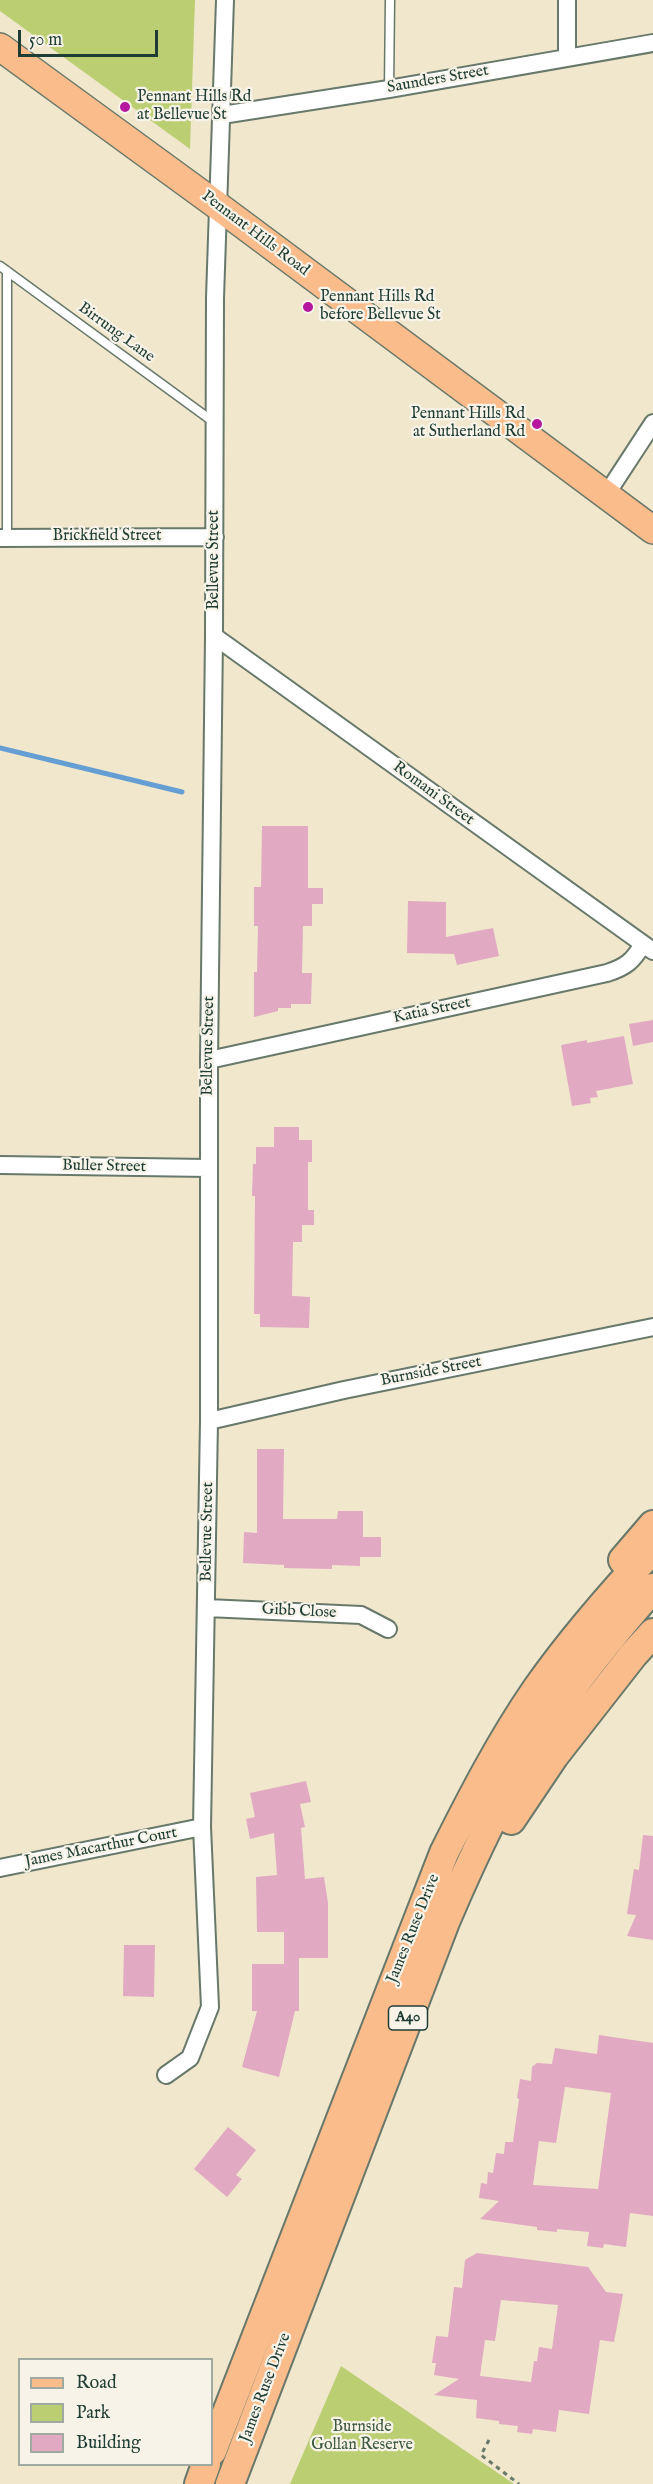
<!DOCTYPE html>
<style>
body{margin:0}
#map{position:relative;width:653px;height:2484px;overflow:hidden;background:#f0e7cd;font-family:"IM FELL English",serif}
canvas{display:block}
.legend{position:absolute;left:18px;top:2358px;width:195px;height:108px;box-sizing:border-box;background:#f7f3e8;border:2px solid #a1aaa0;margin:0;padding:8px 10px;list-style:none;font-size:18px;color:#1f3d34}
.legend li{display:flex;align-items:center;gap:12px;height:30px}
.legend b{width:30px;border:2px solid #a1aaa0}
.scale{position:absolute;left:18px;top:30px;width:140px;height:27px;box-sizing:border-box;border:3px solid #1f3d34;border-top:0;padding-left:8px;font-size:18px;line-height:21px;white-space:nowrap;color:#1f3d34;-webkit-text-stroke:4px #f7f3e8;paint-order:stroke}
</style>
<div id="map">
<canvas width="653" height="2484"></canvas>
<ul class="legend">
<li><b style="height:8px;background:#fabc8b"></b>Road</li>
<li><b style="height:16px;background:#bbce71"></b>Park</li>
<li><b style="height:16px;background:#e2a9c2"></b>Building</li>
</ul>
<div class="scale">50 m</div>
</div>
<script>
const c = document.querySelector('canvas').getContext('2d');
c.lineJoin = 'round';
function fillPath(path, color) { c.fillStyle = color; c.fill(path, 'evenodd'); }
function stroke(path, color, width, dash) { c.strokeStyle = color; c.lineWidth = width; c.lineCap = dash ? 'butt' : 'round'; c.setLineDash(dash || []); c.stroke(path); }
function drawText(font, color, halo, rows, align = 'center') {
  c.font = font + ' "IM FELL English",serif'; c.lineWidth = 4.5; c.setLineDash([]); c.textBaseline = 'middle'; c.strokeStyle = halo; c.fillStyle = color; for (const [text, x, y, turn = 0] of rows) {
    c.save(); c.translate(x, y); c.rotate((+turn || 0) * Math.PI / 180); c.textAlign = isNaN(turn) ? turn : align; if (halo) c.strokeText(text, 0, 0); c.fillText(text, 0, 0); c.restore();
  }
}
fillPath(new Path2D(`
 M0 0H195L190 149 0 11Z
 M341 2366 514 2484H290Z`), '#bbce71');
stroke(new Path2D(`
 M0 748 182 792`), '#649ed3', 5);
fillPath(new Path2D(`
 M262 826H308V888H323V904H312V926H303L302 973H312L311 1004H291V1008H278V1011L254 1017V972H257L258 926H254V887H261Z
 M408 901 446 902V937L493 928 499 956 457 965 454 954 407 953Z
 M653 1020V1042L633 1046 629 1024Z
 M624 1036 633 1084 596 1091 598 1097 590 1098 591 1103 572 1106 561 1045 587 1040V1043Z
 M274 1127H299V1140H312V1162H308V1210H314V1225H302V1242H293L292 1296 310 1297 309 1328 260 1327V1314H254L255 1196H252L253 1164H256V1147H274Z
 M257 1449H284L283 1519H337L338 1511H363V1537H381V1557H360V1566L332 1565V1569L284 1568V1565L243 1563 244 1532 257 1533Z
 M306 1781 311 1802 300 1804 305 1827 301 1828 305 1879 324 1877 328 1903V1958H299V2011H295L279 2077 242 2067 257 2011H252V1964H284V1932H257L256 1877 277 1875 274 1833 250 1839 246 1819 255 1817 250 1793Z
 M643 1835 653 1836V1940L627 1936 636 1915 627 1914 634 1869 639 1870Z
 M124 1945H155L154 1997 123 1996Z
 M599 2035 653 2043V2216L630 2213 626 2247 604 2244 603 2248 587 2246 589 2232 557 2229V2232L537 2230V2227L480 2219 499 2201 479 2198 481 2183 487 2184 488 2172 493 2173 496 2153 504 2154 505 2142H513L519 2099 517 2098 520 2079 531 2081 532 2067 537 2063 552 2064 555 2048 597 2054ZM565 2087 611 2093 598 2189 533 2185 539 2141 556 2143Z
 M228 2127 256 2150 236 2175 242 2179 227 2197 194 2169Z
 M477 2253 588 2267 606 2292 623 2294 614 2342 600 2340 589 2414 559 2410 556 2432 533 2429 532 2434 517 2432 518 2426 499 2424V2421L476 2418 477 2400 434 2395 459 2379 434 2375 436 2363H432L436 2336 448 2337 454 2287 462 2288 465 2260ZM501 2300 558 2305 552 2349 539 2347 537 2361H534L531 2382 480 2376 485 2340 495 2341Z`), '#e2a9c2');
const service = new Path2D(`
 M389 89 390 0
 M0 266 215 423
 M7 271V538`);
const minor = new Path2D(`
 M567 0V56
 M222 115 389 89 653 43
 M606 495 653 423
 M0 538 215 537
 M214 636 653 951
 M209 1060 607 973C626 967 633 961 643 944
 M0 1165 208 1168
 M209 1421 344 1390 653 1327
 M207 1608 361 1615 388 1629
 M0 1868 202 1827
 M166 2075 190 2058 210 2007 202 1827 209 1421V1060L214 636 215 298 225 0`);
const primary = new Path2D(`
 M0 47 218 206 653 530`);
const trunk = new Path2D(`
 M623 1560 653 1525
 M511 1820 554 1756 633 1655 653 1633
 M212 2451 444 1853C472 1797 501 1741 536 1690 571 1640 611 1594 653 1549
 M199 2484 206 2464
 M230 2484 445 1922C471 1861 499 1800 534 1743 569 1687 610 1637 653 1588`);
stroke(service, '#68786a', 11);
stroke(minor, '#68786a', 20);
stroke(primary, '#68786a', 30);
stroke(trunk, '#68786a', 32);
stroke(new Path2D(`
 M489 2440 481 2455 519 2484`), '#68786a', 3, [4.5, 4.5]);
stroke(service, '#fff', 8);
stroke(minor, '#fff', 16);
stroke(primary, '#fabc8b', 27);
stroke(trunk, '#fabc8b', 28);
for (const [x, y, r, color] of [
 [125,107,6,"#b5179e"],
 [308,307,6,"#b5179e"],
 [537,424,6,"#b5179e"]
]) { const dot = new Path2D(); dot.arc(x, y, r, 0, 2 * Math.PI); c.fillStyle = color; c.fill(dot); stroke(dot, '#f7f3e8', 2); }
for (const [x, y, w] of [
 [408,2018,39]
]) { const box = new Path2D(); box.roundRect(x - w / 2, y - 12, w, 24, 4.5); c.fillStyle = '#f7f3e8'; c.fill(box); stroke(box, '#1f3d34', 1.5); }
drawText('bold 15px', '#1f3d34', null, [
 ["A40",408,2018]
]);
drawText('16px', '#1f3d34', '#f7f3e8', [
 ["Saunders Street",438,80,-10],
 ["Pennant Hills Road",255,234,37],
 ["Birrung Lane",116,333,36],
 ["Brickfield Street",107,537],
 ["Bellevue Street",215,560,-90],
 ["Romani Street",433,794,36],
 ["Katia Street",432,1011,-12],
 ["Bellevue Street",209,1046,-89],
 ["Buller Street",104,1167,1],
 ["Burnside Street",431,1372,-11],
 ["Bellevue Street",208,1532,-89],
 ["Gibb Close",299,1612,3],
 ["James Macarthur Court",101,1848,-11],
 ["James Ruse Drive",414,1929,-68],
 ["James Ruse Drive",266,2388,-69]
]);
drawText('16px', '#1f3d34', '#f7f3e8', [
 ["Pennant Hills Rd",137,98],
 ["at Bellevue St",137,116],
 ["Pennant Hills Rd",320,298],
 ["before Bellevue St",320,316],
 ["Pennant Hills Rd",525,415,"right"],
 ["at Sutherland Rd",525,433,"right"]
], 'left');
drawText('16px', '#3e5a40', '#f7f3e8', [
 ["Burnside",362,2428],
 ["Gollan Reserve",362,2446]
]);
</script>
